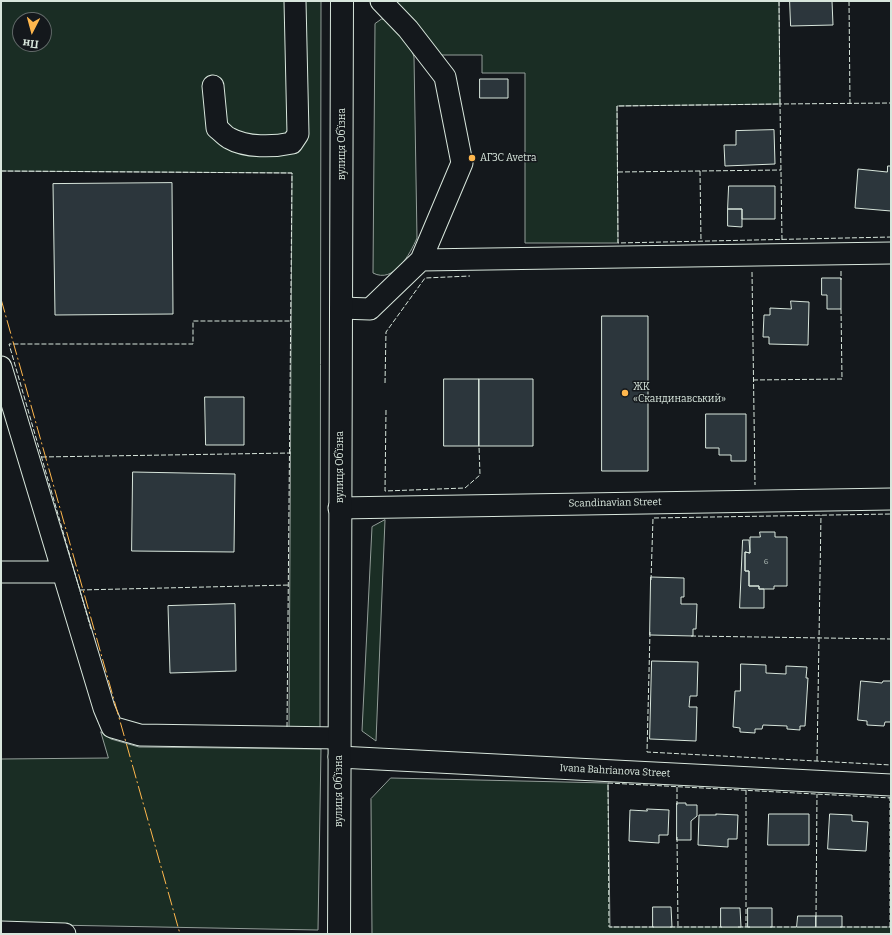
<!DOCTYPE html>
<meta charset="utf-8">
<style>
body{margin:0}
#map{position:relative;width:892px;height:935px;overflow:hidden;background:#14181c;font-family:Bitter,serif}
canvas{display:block}
.frame{position:absolute;inset:0;border:2px solid #d8e6dc;pointer-events:none}
.north{position:absolute;left:12px;top:12px;width:40px;height:40px;box-sizing:border-box;background:#14181c;border:1px solid #626a69;border-radius:50%;rotate:186deg;font-size:11px;font-weight:700;line-height:16px;text-align:center;color:#d8e6dc}
.north::after{content:'';display:block;margin:auto;width:14px;height:18px;background:#ffb74d;clip-path:polygon(50% 0,100% 100%,50% 72%,0 100%)}
</style>
<div id="map">
<canvas width="892" height="935"></canvas>
<div class="frame"></div>
<div class="north">Пн</div>
</div>
<script>
const c = document.querySelector('canvas').getContext('2d');
c.lineJoin = 'round';
function fillPath(path, color) { c.fillStyle = color; c.fill(path, 'evenodd'); }
function stroke(path, color, width, dash) { c.strokeStyle = color; c.lineWidth = width; c.lineCap = dash ? 'butt' : 'round'; c.setLineDash(dash || []); c.stroke(path); }
function drawText(font, color, halo, rows, align = 'center') {
  c.font = font + ' Bitter,serif'; c.lineWidth = 3; c.setLineDash([]); c.textBaseline = 'middle'; c.strokeStyle = halo; c.fillStyle = color; for (const [text, x, y, turn = 0] of rows) {
    c.save(); c.translate(x, y); c.rotate((+turn || 0) * Math.PI / 180); c.textAlign = isNaN(turn) ? turn : align; if (halo) c.strokeText(text, 0, 0); c.fillText(text, 0, 0); c.restore();
  }
}
const green = new Path2D(`
 M1 1H321L320 728H289L292 173 1 171ZM20 20H44V44H20Z
 M394 1H779L780 104 617 106 618 243H525V73H482V55H439Z
 M382 19C396 22 410 44 414 57L417 238C410 254 394 284 373 273L375 24Z
 M385 520 376 741 362 731 372 527Z
 M101 732 111 739 139 747 321 749 318 930 1 924V759L108 758Z
 M391 778 608 783 610 927H891V934H372L371 799Z`);
fillPath(green, '#1a2d24');
stroke(green, '#939e99', 1);
const building = new Path2D(`
 M790 1H832L833 25 791 26Z
 M480 79H508V98H480Z
 M774 130 775 164 725 166 724 145H736V131Z
 M888 166H891V211L855 208 858 169 887 172Z
 M172 183 173 314 55 315 53 184Z
 M729 186H775V219H742V209H728Z
 M728 209H742V227L728 226Z
 M822 278H841V309H827V295H822Z
 M791 301 809 302 808 345 769 344V337H763L764 315H770V308L791 309Z
 M602 316H648V471H602Z
 M444 379H479V446H444Z
 M479 379H533V446H479Z
 M205 397H244V445H206Z
 M706 414H746V461H731V455H719V448H706Z
 M133 472 235 474 234 552 132 551Z
 M760 532H775V537H787V586H774V589H759V586H749V571H745V552L750 553V537H760Z
 M743 540H749L750 553 745 552V571H749V586H759V589H764V608H740Z
 M651 577 684 578V597H681V604H697L696 629H693V636L650 635Z
 M235 604 236 671 170 673 168 606Z
 M652 661 698 662 697 696H690L689 707H697L696 741 650 739Z
 M741 664 766 665V673L786 674V666L807 667 806 678H808L805 726H800V730L787 729V726L763 725 762 729H755V733L740 732V728L733 727 735 691H740Z
 M861 681 882 683 883 681H891V722H885L884 726 867 725V721L858 720Z
 M677 803H686V805H697V816L691 821V840H677Z
 M647 809 669 810 668 835H659V843L629 841 630 810 647 811Z
 M716 814 738 815 737 839H728V847L698 845 699 815H716Z
 M769 814H809V845H768Z
 M830 814 852 815V821L868 822 866 851 828 849Z
 M653 907H671L672 927H653Z
 M721 908H740L741 927H721Z
 M748 908H772V927H748Z
 M798 916H816V927H797Z
 M816 916H842V927H816Z`);
fillPath(building, '#2c363c');
stroke(building, '#d8e6dc', 1);
const minor = new Path2D(`
 M381 1 408 29 445 77 462 163 421 260
 M213 86 217 128C221 131 225 136 229 138 246 148 274 147 292 143L298 134 295 1
 M341 308 370 309 421 260 891 253
 M1 367 104 708 112 727 140 735 339 738
 M339 508 891 499
 M1 572H63
 M339 757 891 785
 M1 932 65 934`);
const highway = new Path2D(`
 M339 934 342 1`);
stroke(minor, '#d8e6dc', 23);
stroke(highway, '#d8e6dc', 24);
stroke(minor, '#14181c', 21);
stroke(highway, '#14181c', 22);
stroke(new Path2D(`
 M779 1 780 104 617 106 618 243 891 237
 M849 1 850 104
 M1 171 292 173 287 728
 M700 171 701 241
 M618 172 781 170
 M782 240 780 104 891 103
 M841 271V280
 M752 272 755 485
 M753 380 842 379 841 308
 M385 383 386 332 425 278 470 276
 M386 410 385 491 465 488 480 475 479 446
 M42 457 291 453
 M651 580 653 518 891 514
 M80 590 290 585
 M91 629 9 344H193V321H291
 M650 632 647 752 891 765
 M691 636 891 639
 M817 761 821 515
 M677 787V805
 M746 790V927
 M677 837 678 927
 M816 917 817 794
 M654 927H609L608 783 891 798
 M670 927H722
 M738 927H750
 M770 927H798
 M840 927H891
 M890 927V797`), '#d8e6dc', 1, [5, 2]);
stroke(new Path2D(`
 M1 299 180 934`), '#ffb74d', 1, [14, 3, 2, 3]);
for (const [x, y, r, color] of [
 [472,158,4,"#ffb74d"],
 [625,393,4,"#ffb74d"]
]) { const dot = new Path2D(); dot.arc(x, y, r, 0, 2 * Math.PI); c.fillStyle = color; c.fill(dot); stroke(dot, '#14181c', 1.5); }
drawText('8px', '#adbab4', null, [
 ["6",766,562]
]);
drawText('10px', '#d8e6dc', '#14181c', [
 ["вулиця Об’їзна",342,144,-90],
 ["вулиця Об’їзна",340,467,-90],
 ["Scandinavian Street",615,503,-1],
 ["Ivana Bahrianova Street",615,771,3],
 ["вулиця Об’їзна",339,791,-90]
]);
drawText('10px', '#d8e6dc', '#14181c', [
 ["АГЗС Avetra",480,158],
 ["ЖК",633,387],
 ["«Скандинавський»",633,399]
], 'left');
</script>
